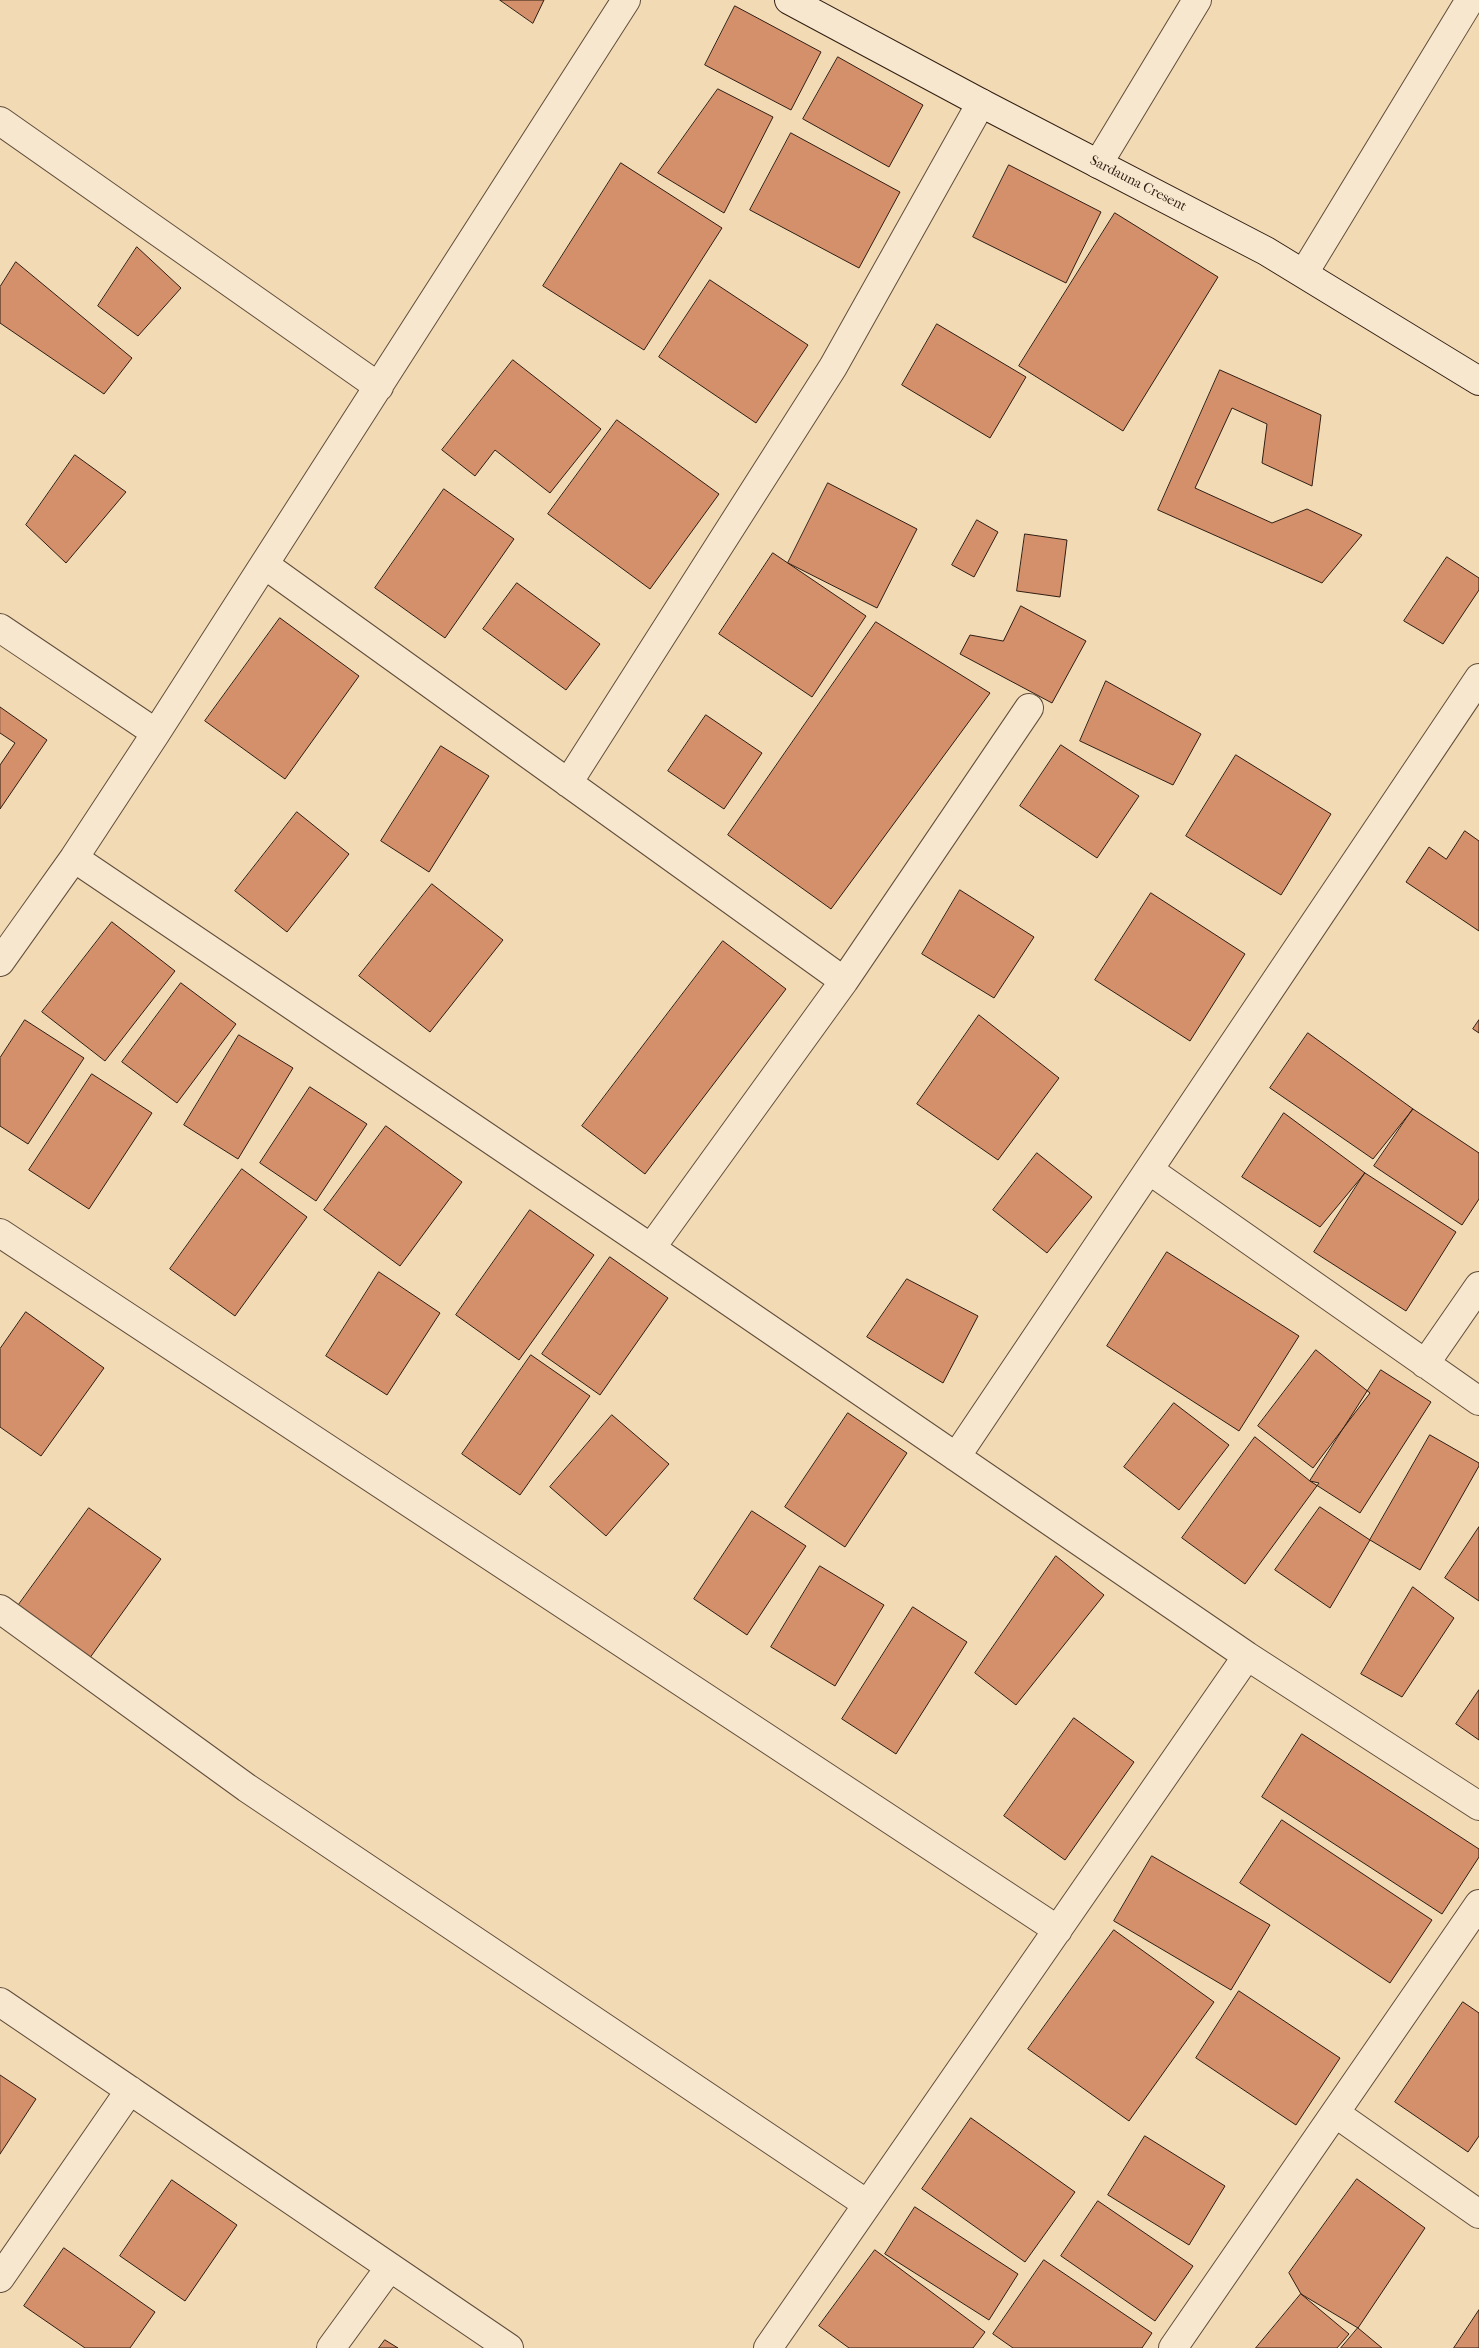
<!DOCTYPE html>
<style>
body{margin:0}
canvas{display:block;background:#f2dab4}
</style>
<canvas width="1479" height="2348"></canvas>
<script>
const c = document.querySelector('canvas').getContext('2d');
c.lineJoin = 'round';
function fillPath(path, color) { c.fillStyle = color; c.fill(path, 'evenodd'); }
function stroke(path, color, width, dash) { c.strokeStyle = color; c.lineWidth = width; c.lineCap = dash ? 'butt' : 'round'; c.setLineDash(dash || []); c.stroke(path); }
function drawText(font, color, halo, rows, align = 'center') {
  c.font = font + ' "IM FELL French Canon",serif'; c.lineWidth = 4.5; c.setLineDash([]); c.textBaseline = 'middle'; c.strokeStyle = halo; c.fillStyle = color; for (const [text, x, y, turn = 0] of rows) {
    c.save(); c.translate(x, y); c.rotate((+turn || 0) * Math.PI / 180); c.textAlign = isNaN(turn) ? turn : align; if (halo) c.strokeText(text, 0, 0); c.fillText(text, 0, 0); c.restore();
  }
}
const building = new Path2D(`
 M500 0H544L533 23Z
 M735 6 821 52 791 110 705 65Z
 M838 57 923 105 889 167 803 119Z
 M718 89 773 117 724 213 658 173Z
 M791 133 900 192 859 268 750 210Z
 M621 163 722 228 644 350 543 286Z
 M1009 165 1101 212 1066 283 973 237Z
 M1115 213 1218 277 1123 431 1019 366Z
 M137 247 181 288 138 336 98 306Z
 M16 262 132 358 104 394 0 323V287Z
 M710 280 808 345 756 423 659 357Z
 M937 324 1026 377 990 438 902 385Z
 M513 360 601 429 550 493 495 450 475 476 442 450Z
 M1220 370 1321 415 1312 486 1262 463 1267 424 1232 408 1195 488 1272 523 1307 509 1362 535 1322 583 1158 510Z
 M617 420 719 494 650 589 548 514Z
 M75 455 126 492 66 563 26 525Z
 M828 483 917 529 877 608 788 563Z
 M444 489 514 539 445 638 375 588Z
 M977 520 998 532 974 577 952 565Z
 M1025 534 1067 540 1060 597 1017 591Z
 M773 553 866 616 812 697 719 634Z
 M1447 557 1479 578V590L1443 644 1404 621Z
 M517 583 600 644 566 690 483 629Z
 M1021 606 1086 641 1052 703 960 654 970 635 1003 641Z
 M280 618 359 676 285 779 205 721Z
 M876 622 990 693 831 909 728 835Z
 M1106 681 1201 734 1173 785 1080 741Z
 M0 707 47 740 0 809V765L15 743 0 733Z
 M706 715 762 753 724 809 668 771Z
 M1061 745 1139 796 1097 858 1020 806Z
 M441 746 489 776 429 872 381 841Z
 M1236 755 1331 814 1281 895 1186 836Z
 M297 812 349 854 287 932 235 891Z
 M1465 831 1479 841V931L1406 882 1429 847 1446 859Z
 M432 884 503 940 430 1032 359 976Z
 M960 890 1034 937 994 998 922 954Z
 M1151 893 1245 954 1190 1041 1095 980Z
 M112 922 175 971 105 1061 42 1012Z
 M723 941 786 989 645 1174 582 1126Z
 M181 983 236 1024 177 1103 122 1062Z
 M979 1015 1059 1078 998 1160 917 1104Z
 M25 1020 84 1058 28 1144 0 1126V1058Z
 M1479 1020V1033L1473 1029Z
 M1308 1033 1413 1109 1373 1159 1270 1088Z
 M239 1035 293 1068 238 1159 184 1125Z
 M92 1074 152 1113 89 1209 29 1170Z
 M310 1087 367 1124 316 1201 260 1163Z
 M1413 1109 1479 1153V1199L1462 1225 1374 1166Z
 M1284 1113 1365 1173 1320 1227 1242 1177Z
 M386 1126 462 1182 400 1266 324 1210Z
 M1037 1153 1092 1197 1047 1253 993 1210Z
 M242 1169 307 1217 235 1316 170 1269Z
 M1365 1173 1456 1232 1406 1311 1314 1252Z
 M530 1210 594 1255 519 1360 456 1315Z
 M1167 1252 1299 1336 1239 1431 1107 1346Z
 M610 1257 668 1298 600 1395 542 1354Z
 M379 1272 440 1313 387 1395 326 1356Z
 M907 1279 978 1316 943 1383 867 1337Z
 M26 1312 104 1368 41 1456 0 1427V1349Z
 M1316 1350 1370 1393 1313 1468 1258 1426Z
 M531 1355 590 1396 520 1495 462 1454Z
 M1381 1370 1431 1402 1360 1513 1310 1481Z
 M1174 1403 1229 1445 1179 1510 1124 1467Z
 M848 1413 907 1453 845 1547 785 1507Z
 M612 1415 669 1464 606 1536 550 1487Z
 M1430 1435 1479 1463V1466L1420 1570 1370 1540Z
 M1255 1437 1310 1481 1319 1483 1245 1584 1182 1538Z
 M1320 1507 1370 1540 1330 1608 1275 1570Z
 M89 1508 161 1559 84 1666 12 1614Z
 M752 1511 806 1546 747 1635 694 1599Z
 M1479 1527V1601L1445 1578Z
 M1056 1556 1104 1595 1016 1705 975 1673Z
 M820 1566 884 1605 835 1686 771 1647Z
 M1413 1587 1454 1618 1402 1697 1361 1674Z
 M913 1607 967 1642 896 1754 842 1719Z
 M1479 1690V1740L1456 1724Z
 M1074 1718 1134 1762 1065 1860 1004 1816Z
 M1302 1734 1479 1849V1857L1442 1914 1262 1797Z
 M1282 1820 1432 1920 1390 1983 1240 1883Z
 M1152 1856 1270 1925 1231 1990 1114 1921Z
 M1114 1930 1214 2002 1129 2121 1028 2049Z
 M1239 1991 1340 2058 1296 2125 1196 2058Z
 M1463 2002 1479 2013V2136L1468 2152 1395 2102Z
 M0 2075 36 2099 0 2154Z
 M971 2118 1075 2192 1025 2262 922 2189Z
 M1145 2136 1225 2186 1189 2245 1108 2195Z
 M1357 2179 1425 2228 1358 2328 1301 2294 1289 2273Z
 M172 2180 237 2225 185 2301 120 2256Z
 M1098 2201 1193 2266 1155 2321 1061 2256Z
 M915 2207 1018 2274 989 2320 885 2254Z
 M64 2248 155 2312 130 2348H85L24 2306Z
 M875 2250 985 2332 973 2348H849L819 2326Z
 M1044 2260 1152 2333 1142 2348H1013L993 2334Z
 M1301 2294 1349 2334 1337 2348H1256Z
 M1479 2310V2348H1454Z
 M1358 2328 1382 2348H1341Z
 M385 2340 398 2348H379Z`);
fillPath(building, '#d3906b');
stroke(building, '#311e13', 1);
const street = new Path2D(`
 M0 121 379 387
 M1098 164 1197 0
 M1304 273 1470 0
 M265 565 844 981
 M0 628 156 733
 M568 783 833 367 981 103
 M74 858 651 1248 1247 1656 1479 1806
 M0 962 74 858 156 733 626 0
 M1149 1170 1479 1401
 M0 1233 1058 1930
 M651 1248 844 981 1029 708
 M1425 1364 1479 1286
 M956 1457 1479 678
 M0 1609 247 1788 867 2204
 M0 2002 509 2348
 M1335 2113 1479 2214
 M0 2278 130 2090
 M331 2348 390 2267
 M768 2348 1247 1656
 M1173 2348 1479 1904`);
const secondary = new Path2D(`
 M789 0 981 103 1266 251 1479 381`);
stroke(street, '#614d3b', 30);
stroke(secondary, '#311e13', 30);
stroke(street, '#f7e7ce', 28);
stroke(secondary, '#f7e7ce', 28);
drawText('14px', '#311e13', '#f7e7ce', [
 ["Sardauna Cresent",1138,184,27]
]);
</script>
